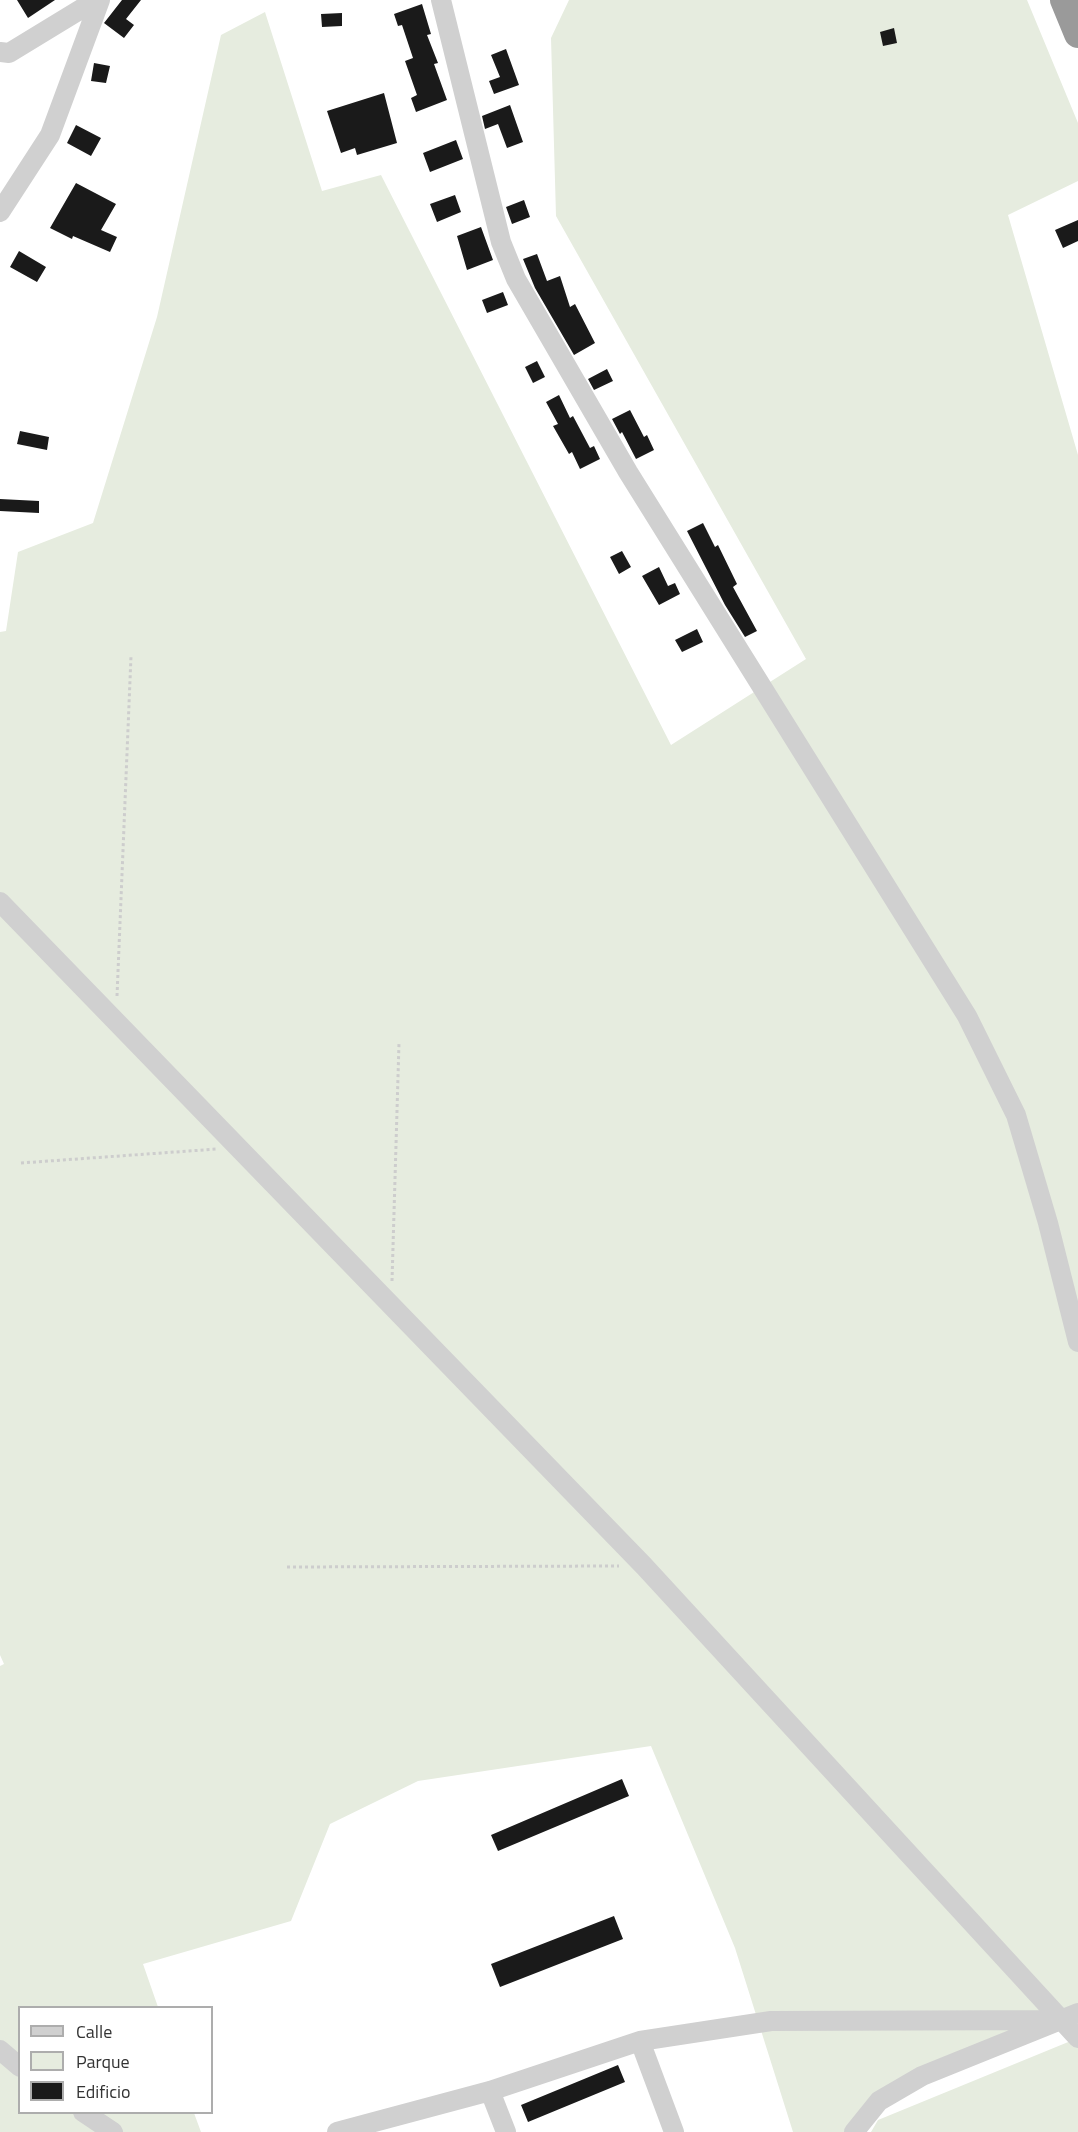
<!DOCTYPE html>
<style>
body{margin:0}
#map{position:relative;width:1078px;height:2132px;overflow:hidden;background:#fff;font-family:"Titillium Web",sans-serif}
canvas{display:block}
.legend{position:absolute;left:18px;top:2006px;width:195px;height:108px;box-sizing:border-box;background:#fff;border:2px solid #adadad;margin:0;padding:8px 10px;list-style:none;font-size:18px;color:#333}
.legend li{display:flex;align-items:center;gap:12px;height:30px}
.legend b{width:30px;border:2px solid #adadad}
</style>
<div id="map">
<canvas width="1078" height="2132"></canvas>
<ul class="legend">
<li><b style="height:8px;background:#d0d0d0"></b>Calle</li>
<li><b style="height:16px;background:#e6ecdf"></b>Parque</li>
<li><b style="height:16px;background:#1a1a1a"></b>Edificio</li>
</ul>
</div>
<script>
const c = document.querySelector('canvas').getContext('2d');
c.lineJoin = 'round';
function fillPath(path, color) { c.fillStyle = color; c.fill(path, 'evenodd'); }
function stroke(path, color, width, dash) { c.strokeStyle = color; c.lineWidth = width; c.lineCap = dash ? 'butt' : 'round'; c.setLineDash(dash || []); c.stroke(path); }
fillPath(new Path2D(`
 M569 0H1027L1078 123V181L1008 215 1078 455V2009L873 2098 846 2132H793L735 1948 651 1746 418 1781 330 1824 291 1921 143 1964 158 2007 20 2008V2112L194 2113 201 2132H0V1666L4 1664 0 1655V632L6 631 18 552 93 523 157 317 221 35 265 12 322 191 381 175 671 745 806 659 556 216 551 38Z
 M1078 2038V2132H871L878 2120Z`), '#e6ecdf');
fillPath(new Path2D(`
 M17 0H55L28 18Z
 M122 0H141L126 19 134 25 124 38 104 23Z
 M422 4 431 34 427 35 438 63 434 64 447 100 416 112 411 98 417 95 405 61 413 58 402 25 398 26 394 14Z
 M342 13V26L322 27 321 14Z
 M894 28 897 43 883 46 880 32Z
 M506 49 519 85 494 94 489 81 500 77 491 55Z
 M94 63 110 66 106 83 91 81Z
 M384 93 397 143 357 155 355 148 341 153 327 111Z
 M510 105 523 142 507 148 498 124 485 129 482 116Z
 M76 125 101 138 91 156 67 143Z
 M456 140 463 159 430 172 423 153Z
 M76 183 116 204 101 230 117 237 110 252 73 236 72 239 50 228Z
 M455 195 461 212 437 222 430 204Z
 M524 200 530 217 512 224 506 207Z
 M1078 220V241L1063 248 1055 230Z
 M481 227 493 260 467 270 457 236Z
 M19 251 46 267 37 282 10 267Z
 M537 254 547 281 560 276 570 307 575 304 595 343 574 355 535 288 523 259Z
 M503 292 508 305 487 313 482 300Z
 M537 361 545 377 533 383 525 367Z
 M607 369 613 381 594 390 588 379Z
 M559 395 570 418 573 416 590 448 594 446 600 459 580 469 572 452 569 454 553 426 558 424 546 402Z
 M630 410 644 437 647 435 654 450 636 459 622 432 620 434 612 419Z
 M20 431 49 437 47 450 17 444Z
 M0 499 39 501V513L0 511Z
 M703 523 715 547 718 545 737 584 733 587 757 631 745 637 725 605 687 531Z
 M622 551 631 567 619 574 610 557Z
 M659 567 668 586 675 583 680 594 659 605 642 576Z
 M697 629 703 642 682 652 675 640Z
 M622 1779 629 1796 498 1851 491 1835Z
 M614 1916 623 1939 500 1987 491 1964Z
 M618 2065 625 2082 528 2122 521 2105Z`), '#1a1a1a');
stroke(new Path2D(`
 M117 996 131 656
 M21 1163 217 1149
 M392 1281 399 1043
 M287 1567 619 1566`), '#cdcdcd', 3, [3, 3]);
stroke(new Path2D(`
 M441 0 501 242 516 279 628 472 967 1016 1016 1115 1048 1223 1078 1342
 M0 52 9 53 96 0
 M0 212 50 135 100 0
 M0 902 644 1566 1078 2038
 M640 2041 674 2132
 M0 2050 20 2067
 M490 2091 506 2132
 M83 2112 113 2132
 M337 2132 490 2091 640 2041 771 2021 1060 2020
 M854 2132 879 2101 922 2076 1078 2013`), '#d0d0d0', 20);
stroke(new Path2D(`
 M1064 0 1078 34`), '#9a9a9a', 28);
</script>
